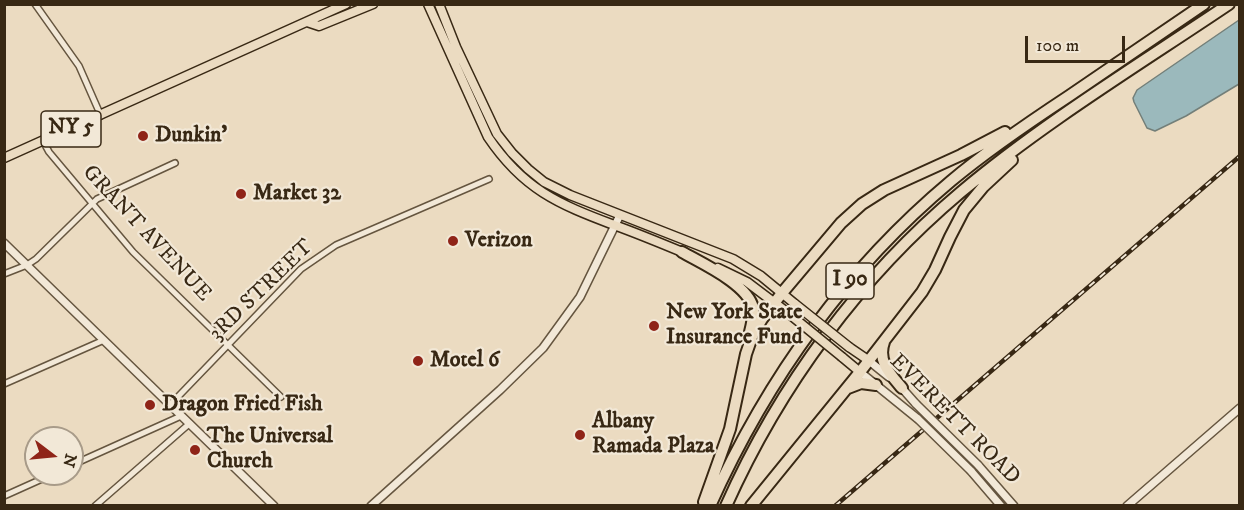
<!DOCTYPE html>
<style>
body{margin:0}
#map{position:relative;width:1244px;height:510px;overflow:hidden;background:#ebdbc1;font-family:"IM FELL DW Pica",serif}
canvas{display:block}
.frame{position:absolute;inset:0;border:6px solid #382814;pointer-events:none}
.north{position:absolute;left:24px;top:426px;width:60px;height:60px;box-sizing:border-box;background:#f2e8d7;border:2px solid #a89b89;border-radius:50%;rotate:106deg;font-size:16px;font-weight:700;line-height:24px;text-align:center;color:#382814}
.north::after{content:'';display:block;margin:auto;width:21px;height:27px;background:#8f2418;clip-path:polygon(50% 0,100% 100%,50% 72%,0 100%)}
.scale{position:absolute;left:1025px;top:36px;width:100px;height:27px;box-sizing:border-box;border:3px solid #382814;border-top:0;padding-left:8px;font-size:18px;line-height:21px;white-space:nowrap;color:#382814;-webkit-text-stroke:4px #f2e8d7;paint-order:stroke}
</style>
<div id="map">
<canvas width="1244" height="510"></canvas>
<div class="frame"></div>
<div class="north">N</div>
<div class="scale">100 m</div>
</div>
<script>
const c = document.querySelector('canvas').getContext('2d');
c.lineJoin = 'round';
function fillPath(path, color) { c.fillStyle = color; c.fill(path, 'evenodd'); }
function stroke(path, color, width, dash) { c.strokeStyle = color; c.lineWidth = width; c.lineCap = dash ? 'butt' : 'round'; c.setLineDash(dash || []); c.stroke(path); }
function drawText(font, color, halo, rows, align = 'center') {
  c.font = font + ' "IM FELL DW Pica",serif'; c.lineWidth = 4.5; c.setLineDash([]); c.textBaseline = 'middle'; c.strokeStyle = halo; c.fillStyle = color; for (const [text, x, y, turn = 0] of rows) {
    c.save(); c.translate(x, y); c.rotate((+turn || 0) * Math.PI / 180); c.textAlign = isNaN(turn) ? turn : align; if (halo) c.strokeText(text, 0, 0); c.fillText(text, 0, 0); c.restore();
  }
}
const water = new Path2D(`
 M1239 20V84L1186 116 1155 131 1147 128 1134 102 1133 98 1137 90Z`);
fillPath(water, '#9bb9bc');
stroke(water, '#737f79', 1.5);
const minor = new Path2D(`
 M35 4 79 66 101 116
 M43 141 49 152 133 252 281 397
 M4 274 27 265 36 259 97 199 175 163
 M4 384 104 340
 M170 405 301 269 336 245 489 179
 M72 465 181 416
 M4 496 53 474
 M95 506 189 424`);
const tertiary = new Path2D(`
 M4 243 274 506
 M868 360 889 377
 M860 372 918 419
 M900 386 916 404
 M978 465 1014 506
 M971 471 1001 506
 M371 506 500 390 543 348 580 297 620 215
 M1127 506 1240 408`);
const primary = new Path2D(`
 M428 4 488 137C523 189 558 204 614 225 639 234 663 244 687 254
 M439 4 456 47 497 134 512 153 528 169 544 182 570 195 733 259 761 276 795 304
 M307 22 319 26 373 4
 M4 158 346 4
 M718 268 747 282 788 313
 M849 347 868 360
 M842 357 860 372`);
const motorway = new Path2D(`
 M682 252C701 263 748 284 753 308 754 315 752 324 750 332
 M884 342C877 361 890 374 902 388
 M848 388 861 383 876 385
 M704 502 730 429 746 354 753 334 762 319 782 293 841 223 862 204 884 190 961 155 1005 132
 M710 506C766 381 846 269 951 181 988 150 1028 123 1069 96 1114 65 1159 35 1204 4
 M726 506C780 385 860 277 961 192 1043 123 1140 64 1229 4
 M751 506 860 372 922 292 935 270 950 237 964 210 983 187 1012 160`);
stroke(minor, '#65553f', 8);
stroke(tertiary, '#65553f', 10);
stroke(primary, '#382814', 11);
stroke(motorway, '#382814', 14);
stroke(minor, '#f2e8d7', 5);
stroke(tertiary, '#f2e8d7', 7);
stroke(primary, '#ebdbc1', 8);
stroke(motorway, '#ebdbc1', 10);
const rail = new Path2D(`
 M835 506 1240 156`);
stroke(rail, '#382814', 4.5);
stroke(rail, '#f2e8d7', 2, [7]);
const tertiaryBridge = new Path2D(`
 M916 404 978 465
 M918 419 971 471`);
const primaryBridge = new Path2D(`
 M795 304 849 347
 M788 313 842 357`);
stroke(tertiaryBridge, '#65553f', 10, []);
stroke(primaryBridge, '#382814', 11, []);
stroke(tertiaryBridge, '#f2e8d7', 7);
stroke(primaryBridge, '#ebdbc1', 8);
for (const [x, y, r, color] of [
 [143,136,6,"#8f2418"],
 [241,194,6,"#8f2418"],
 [453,241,6,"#8f2418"],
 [654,326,6,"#8f2418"],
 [418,361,6,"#8f2418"],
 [150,405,6,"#8f2418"],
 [580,435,6,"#8f2418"],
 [195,450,6,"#8f2418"]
]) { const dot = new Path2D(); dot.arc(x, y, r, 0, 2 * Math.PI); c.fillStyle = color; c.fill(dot); stroke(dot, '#f2e8d7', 2); }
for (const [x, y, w] of [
 [71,129,60],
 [850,281,48]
]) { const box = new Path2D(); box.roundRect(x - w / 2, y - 18, w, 36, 4.5); c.fillStyle = '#f2e8d7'; c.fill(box); stroke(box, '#382814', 1.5); }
drawText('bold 21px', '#382814', null, [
 ["NY 5",71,129],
 ["I 90",850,281]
]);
drawText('bold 22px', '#382814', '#f2e8d7', [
 ["Dunkin'",155,136],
 ["Market 32",253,194],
 ["Verizon",465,241],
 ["New York State",666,313],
 ["Insurance Fund",666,338],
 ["Motel 6",430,361],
 ["Dragon Fried Fish",162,405],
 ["Albany",592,422],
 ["Ramada Plaza",592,447],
 ["The Universal",207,437],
 ["Church",207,462]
], 'left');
drawText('22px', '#382814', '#f2e8d7', [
 ["GRANT AVENUE",146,234,47],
 ["3RD STREET",262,291,-44],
 ["EVERETT ROAD",954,420,45]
]);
</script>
